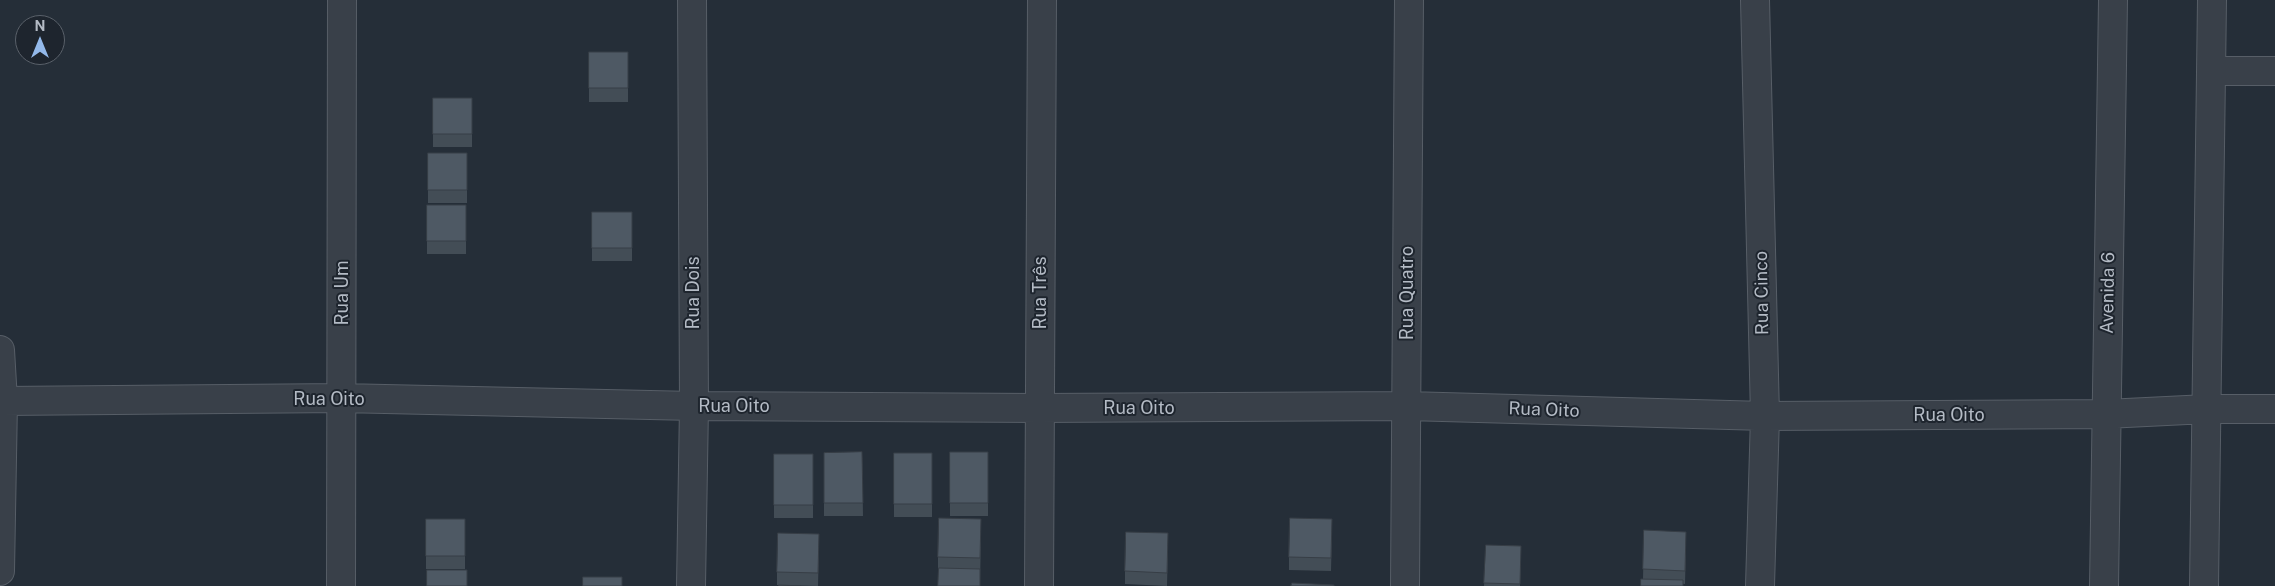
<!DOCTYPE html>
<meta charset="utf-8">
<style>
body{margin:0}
#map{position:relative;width:2275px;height:586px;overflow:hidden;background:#252e38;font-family:"Public Sans",sans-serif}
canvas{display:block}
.north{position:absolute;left:15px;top:15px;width:50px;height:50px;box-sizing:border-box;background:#1e252e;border:1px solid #5a616a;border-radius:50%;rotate:0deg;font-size:14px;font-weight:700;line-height:20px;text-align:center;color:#b4bbc5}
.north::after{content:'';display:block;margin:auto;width:18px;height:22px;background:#93b9ea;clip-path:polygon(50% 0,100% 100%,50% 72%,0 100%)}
</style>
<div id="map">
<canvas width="2275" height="586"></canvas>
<div class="north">N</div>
</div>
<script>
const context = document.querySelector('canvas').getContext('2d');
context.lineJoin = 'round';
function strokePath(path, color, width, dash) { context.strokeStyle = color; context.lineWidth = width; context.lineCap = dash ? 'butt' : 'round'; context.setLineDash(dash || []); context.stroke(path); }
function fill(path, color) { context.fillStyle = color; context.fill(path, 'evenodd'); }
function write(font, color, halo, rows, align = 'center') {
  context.font = font + ' "Public Sans",sans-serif'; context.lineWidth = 4; context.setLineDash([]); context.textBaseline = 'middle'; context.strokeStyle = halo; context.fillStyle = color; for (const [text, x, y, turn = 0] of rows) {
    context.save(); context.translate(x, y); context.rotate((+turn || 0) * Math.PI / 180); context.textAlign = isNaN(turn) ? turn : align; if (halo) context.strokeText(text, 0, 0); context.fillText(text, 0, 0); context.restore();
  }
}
const minor = new Path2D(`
 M1755,0L1765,416L1760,586
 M2211,71H2275
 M0,350L3,401L0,571
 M3,401L341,398L694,406L1039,408L1407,406L1765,416L2106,414L2207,409H2275
 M341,586L342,0
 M691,586L694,406L692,0
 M1039,586L1042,0
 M1405,586L1409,0
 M2104,586L2113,0
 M2204,586L2212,0`);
strokePath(minor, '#575e67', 30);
strokePath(minor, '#394049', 28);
fill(new Path2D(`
 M589,52H628V102H589Z
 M433,98H472V147H433Z
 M428,153H467V203H428Z
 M427,205H466V254H427Z
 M592,212H632V261H592Z
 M862,452L863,516H824V453Z
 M950,452H988V516H950Z
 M894,453H932V517H894Z
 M774,454H813V518H774Z
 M426,519H465V569H426Z
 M1644,530L1686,545L1685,584L1643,579Z
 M981,532L980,586H938V557Z
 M1332,532L1331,571L1289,570V557Z
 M1486,545L1521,546L1520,586H1484Z
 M1168,546L1167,586L1125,584V571Z
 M819,547L818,586L777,585V572Z`), '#434d56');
const building = new Path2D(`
 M589,52H628V88H589Z
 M433,98H472V134H433Z
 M428,153H467V190H428Z
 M427,205H466V241H427Z
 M592,212H632V248H592Z
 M862,452L863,503H824V453Z
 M950,452H988V503H950Z
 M894,453H932V504H894Z
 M774,454H813V505H774Z
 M939,518L981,519L980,558L938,557Z
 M1290,518L1332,519L1331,558L1289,557Z
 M426,519H465V556H426Z
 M1644,530L1686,532L1685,571L1643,569Z
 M1126,532L1168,533L1167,573L1125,571Z
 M778,533L819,534L818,573L777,572Z
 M1486,545L1521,546L1520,584L1484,583Z
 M939,568L980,569V586H938Z
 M427,570H467V586H427Z
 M583,577H622V586H583Z
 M1641,579L1683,580V586H1641Z
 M1292,583L1334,585V586H1291Z
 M779,585L801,586H779Z`);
fill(building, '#4e5964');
strokePath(building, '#373e46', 1);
write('18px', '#b4bbc5', '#1e252e', [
 ["Rua Um",342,293,-90],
 ["Rua Dois",693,293,-90],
 ["Rua Três",1040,293,-90],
 ["Rua Quatro",1407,293,-90],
 ["Rua Cinco",1762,293,-91],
 ["Avenida 6",2108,293,-89],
 ["Rua Oito",329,399],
 ["Rua Oito",734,406],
 ["Rua Oito",1139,408],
 ["Rua Oito",1544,410,2],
 ["Rua Oito",1949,415]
]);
</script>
